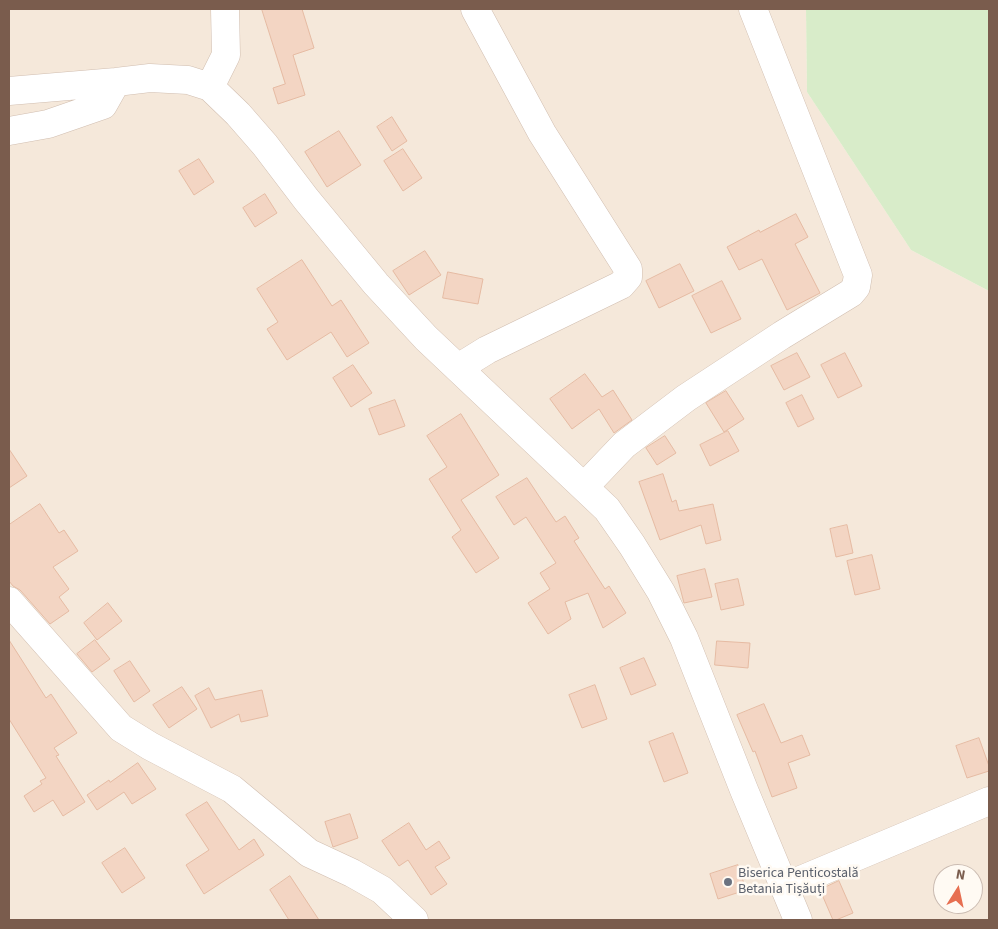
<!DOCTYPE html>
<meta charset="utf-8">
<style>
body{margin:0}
#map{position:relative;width:998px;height:929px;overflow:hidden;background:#fdf6ec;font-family:"Source Sans 3",sans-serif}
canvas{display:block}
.frame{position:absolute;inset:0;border:10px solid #7a5c4d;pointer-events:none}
.north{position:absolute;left:933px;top:864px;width:50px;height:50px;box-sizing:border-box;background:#fffaf3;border:1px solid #cabbb1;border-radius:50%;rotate:10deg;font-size:14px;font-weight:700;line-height:20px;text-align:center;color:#7a5c4d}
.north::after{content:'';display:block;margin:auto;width:18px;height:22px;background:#e76f51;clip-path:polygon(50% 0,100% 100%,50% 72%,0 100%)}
</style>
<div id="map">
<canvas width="998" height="929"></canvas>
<div class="frame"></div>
<div class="north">N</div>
</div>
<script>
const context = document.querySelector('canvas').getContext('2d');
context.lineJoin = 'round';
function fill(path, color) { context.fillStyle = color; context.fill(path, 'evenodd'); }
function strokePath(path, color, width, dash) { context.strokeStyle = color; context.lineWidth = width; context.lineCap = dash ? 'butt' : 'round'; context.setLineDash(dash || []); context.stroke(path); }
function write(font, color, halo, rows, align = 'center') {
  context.font = font + ' "Source Sans 3",sans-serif'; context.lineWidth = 5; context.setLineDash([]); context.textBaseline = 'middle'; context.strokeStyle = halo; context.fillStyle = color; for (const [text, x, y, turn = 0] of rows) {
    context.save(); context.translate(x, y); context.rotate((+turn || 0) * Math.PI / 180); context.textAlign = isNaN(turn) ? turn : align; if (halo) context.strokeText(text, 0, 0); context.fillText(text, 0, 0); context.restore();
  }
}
fill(new Path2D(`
 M9,9H806L807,92L911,250L989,291V920H9ZM943,874H973V904H943Z`), '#f5e8da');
fill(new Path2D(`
 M806,9H989V291L911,250L807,92Z`), '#d8ecc9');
const building = new Path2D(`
 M262,9H302L314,48L293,55L305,95L278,104L273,88L285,84Z
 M392,117L407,141L392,151L377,127Z
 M339,131L361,165L327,187L305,152Z
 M403,149L422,178L403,191L384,161Z
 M199,159L214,182L194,195L179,171Z
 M265,194L277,213L255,227L243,208Z
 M796,214L808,237L795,244L820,293L787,310L762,259L739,270L727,247L759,230L760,232Z
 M425,251L441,275L409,295L393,271Z
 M302,260L332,306L341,300L369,343L347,357L331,332L287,360L267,329L278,322L257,289Z
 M680,264L694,291L659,308L646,281Z
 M448,272L483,279L478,304L443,298Z
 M722,281L741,319L711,333L692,296Z
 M797,353L810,377L784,390L771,366Z
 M845,353L862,386L838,398L821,365Z
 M353,365L372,393L351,407L333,378Z
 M585,374L602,397L613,390L632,420L614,433L599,409L572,429L550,399Z
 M726,391L744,419L724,432L706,403Z
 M802,395L814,419L798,427L786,403Z
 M395,400L405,426L379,435L369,409Z
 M461,414L499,475L461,500L499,558L476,573L452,537L461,530L429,479L447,467L427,436Z
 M728,431L739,451L710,466L700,445Z
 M665,436L676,453L657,465L646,448Z
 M9,449L27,476L9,488Z
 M663,474L672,502L676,500L679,511L713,504L721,540L706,544L701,525L660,540L639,482Z
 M527,478L556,522L565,516L579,538L574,541L605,589L609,586L626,613L603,628L588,593L565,602L571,619L548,634L528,603L550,589L540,573L556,563L526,517L514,525L496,497Z
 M40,504L59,533L64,530L78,551L53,567L69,589L59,597L69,611L50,624L20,590L13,586L9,581V525Z
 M847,525L853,553L836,557L830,529Z
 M872,555L880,589L855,595L847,561Z
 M705,569L712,597L684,603L677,576Z
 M738,579L744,605L721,610L715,584Z
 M108,603L122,621L97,640L84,623Z
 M9,640L46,698L51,694L77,733L54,748L59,755L56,756L85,802L63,816L53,800L34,812L24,796L42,784L40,781L46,778L9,719Z
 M95,640L110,659L92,672L77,654Z
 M717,641L750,643L748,668L715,665Z
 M644,658L656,685L631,695L620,668Z
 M130,661L150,691L134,702L114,671Z
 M595,685L607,719L582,728L569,695Z
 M182,687L197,709L169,728L153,705Z
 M209,688L215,700L262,690L268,716L241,722L239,714L211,728L195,696Z
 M764,704L781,743L802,735L810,755L788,763L797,788L772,797L755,751L753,752L737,715Z
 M673,733L688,773L664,782L649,742Z
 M979,738L989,766V771L967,778L956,746Z
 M138,763L156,789L132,804L124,792L97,810L87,795L109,780L110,782Z
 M207,802L239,850L254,839L264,855L204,894L186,865L209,850L186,815Z
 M350,814L358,838L333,847L325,822Z
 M409,823L426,850L439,841L450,858L435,867L447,884L431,895L408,860L399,866L382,841Z
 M125,848L145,878L122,893L102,863Z
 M738,865L746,890L718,899L710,874Z
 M290,876L319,920H289L270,890Z
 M839,881L853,913L836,920H833L820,890Z`);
fill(building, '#f3d5c3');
strokePath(building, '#e6bba3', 1);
const minor = new Path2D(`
 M210,87L226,55L225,9
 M9,91L116,82L150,78L188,80L210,87L238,114L265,145L306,199L376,284L426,338L607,509L632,545L661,592L684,638L744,790L798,920
 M9,131L48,124L103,105L116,82
 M458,368L487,350L621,285L628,277V269L542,133L475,9
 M584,487L624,445L686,398L782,335L851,293L856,287L858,275L753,9
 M9,601L121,728L150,746L232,789L309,853L352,873L382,890L414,920
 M784,887L989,801`);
strokePath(minor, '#d1beb0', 29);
strokePath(minor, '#fff', 28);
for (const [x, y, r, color] of [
 [728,882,5,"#6b7280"]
]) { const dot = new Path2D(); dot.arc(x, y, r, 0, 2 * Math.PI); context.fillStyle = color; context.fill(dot); strokePath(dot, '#fffaf3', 2); }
write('14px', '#5b616d', '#fffaf3', [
 ["Biserica Penticostală",738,874],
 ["Betania Tișăuți",738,890]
], 'left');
</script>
